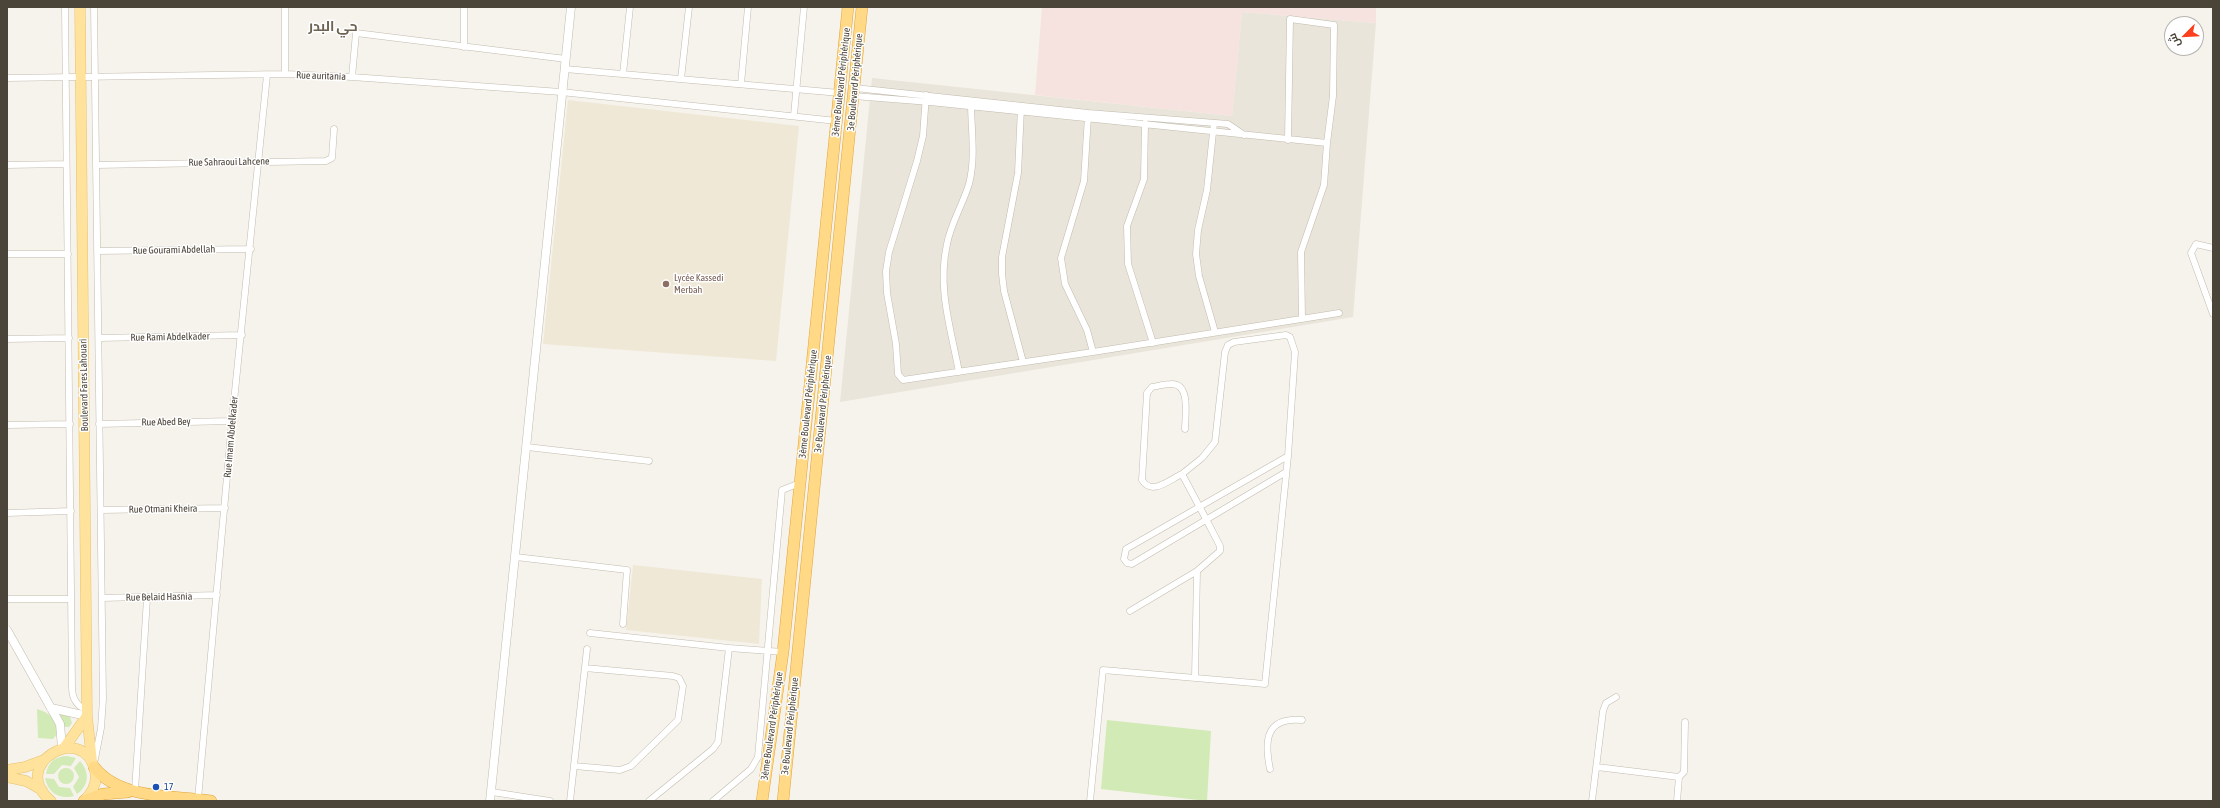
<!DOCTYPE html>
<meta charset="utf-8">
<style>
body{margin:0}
#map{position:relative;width:2220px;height:808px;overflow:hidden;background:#f6f3ec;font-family:"Asap Condensed",Cairo,sans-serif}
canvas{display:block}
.frame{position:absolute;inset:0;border:8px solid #4b4439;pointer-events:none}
.north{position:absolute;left:2164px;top:16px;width:40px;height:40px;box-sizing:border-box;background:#fff;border:1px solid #b7b4b0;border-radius:50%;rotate:246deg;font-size:11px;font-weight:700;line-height:16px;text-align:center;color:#4b4439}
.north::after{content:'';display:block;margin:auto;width:14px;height:18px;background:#fc3f1d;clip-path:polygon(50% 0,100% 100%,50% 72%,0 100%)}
</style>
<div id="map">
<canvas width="2220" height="808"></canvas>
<div class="frame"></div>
<div class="north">ش</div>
</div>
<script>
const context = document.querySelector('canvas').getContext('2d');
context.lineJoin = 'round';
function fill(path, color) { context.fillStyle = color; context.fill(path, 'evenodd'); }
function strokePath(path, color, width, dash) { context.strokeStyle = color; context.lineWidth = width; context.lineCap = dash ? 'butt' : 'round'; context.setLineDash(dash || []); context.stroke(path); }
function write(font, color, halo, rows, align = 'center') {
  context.font = font + ' "Asap Condensed",Cairo,sans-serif'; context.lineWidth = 3; context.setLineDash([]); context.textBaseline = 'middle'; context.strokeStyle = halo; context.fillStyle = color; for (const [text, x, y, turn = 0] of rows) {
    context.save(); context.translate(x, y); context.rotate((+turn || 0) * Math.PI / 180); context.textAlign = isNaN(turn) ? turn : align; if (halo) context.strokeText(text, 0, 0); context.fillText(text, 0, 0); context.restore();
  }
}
fill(new Path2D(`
 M1242,12L1376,23L1353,317L840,402L872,78L1232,116Z`), '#eae5da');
fill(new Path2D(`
 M568,100L799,126L776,361L543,344Z
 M633,565L762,579L759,644L626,630Z`), '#efe8d6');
fill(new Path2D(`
 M1042,7H1376V23L1242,12L1232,116L1035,95Z`), '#f6e3e0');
fill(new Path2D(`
 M37,709C52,714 54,718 58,733L53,739L38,738Z
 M63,714L70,717L72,723L69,727H65L60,715Z
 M1107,720L1211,731L1207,801L1101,789Z
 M67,756L76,758L71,766L62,765L54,774H46C48,762 56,756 67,756Z
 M80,761C90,772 89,786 77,794L73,787L79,777L74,768Z
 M58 776a8 8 0 1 1 16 0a8 8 0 1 1-16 0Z
 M45,778L54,779L59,787L70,788L74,796C60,800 48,793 45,778Z`), '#d2eab5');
const minor = new Path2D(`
 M65,7L72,687C72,698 76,706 87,710
 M94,7L103,699L101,728L95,759
 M464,47V7
 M565,69L840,93
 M285,74V7
 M623,74L630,7
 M352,77L356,33L566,59
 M7,78L285,74L352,77L561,92L837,121
 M681,79L689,7
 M741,84L748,7
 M855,88L1088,113L1228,124L1244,135
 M926,95L923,136L917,161L889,252L886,271L887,293L896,344L898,374L903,380L1093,352L1339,313
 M854,96L930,102L1327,143
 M1021,108L1018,173L1002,257V274L1004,291L1023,362
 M794,115L804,7
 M1088,116L1084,181L1061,258L1065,284L1087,330L1093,352
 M1145,123L1144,179L1127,226L1128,264L1153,343
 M1214,123L1207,190L1198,230L1196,254L1199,276L1215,332
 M1288,140L1290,19L1334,25L1333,96L1327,143L1324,185L1301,252L1302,319
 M7,165L66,164
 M96,165L326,161L332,158L334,129
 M2213,248L2196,244L2191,253L2213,314
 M97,251L251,249
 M7,254H68
 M99,338L242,335
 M7,339L69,338
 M959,372C951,329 937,288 947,244C951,223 963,204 969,184C976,157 971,130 971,102
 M99,424L232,421
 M7,425L70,424
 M527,447L649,461
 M1286,472L1132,564L1127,563L1124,559L1126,549L1288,456
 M1182,474C1169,480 1152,496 1142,480L1147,393L1152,387C1158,386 1165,384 1171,384C1191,383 1185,416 1185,429
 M101,510L225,508
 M7,513L71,511
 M516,557L627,570L623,624
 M102,598L217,595
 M7,599H71
 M590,633L729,648L783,652
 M1195,678L1197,571
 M574,766L620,770L631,766L678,720L683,686L679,678L673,676L585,668
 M1597,767L1679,777
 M1270,769C1264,740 1266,717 1302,720
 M135,791L147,598
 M492,792L550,801
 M198,799L232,421L267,75
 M570,801L587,649
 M649,801L713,749L718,742L729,648
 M713,801L751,769L758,757L782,490L800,483
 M1090,801L1103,670L1265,684L1288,456L1295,352L1290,337L1286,335L1234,342L1228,345L1225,352L1215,442L1202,458L1182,474L1206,519L1220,546V551L1197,571L1130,611
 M1592,801L1603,711L1606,703L1616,697
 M1677,801L1679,777L1684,772L1685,722`);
const tertiary = new Path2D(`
 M7,630L60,724L62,748
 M51,708L87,716
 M490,801L571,7`);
const primary = new Path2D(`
 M80,7L87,716L92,762
 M64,748L87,716
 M7,770L25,767L44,760
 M7,777L26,781L42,790
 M51,801C7,765 84,720 95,771C98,783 92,793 84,801`);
const trunk = new Path2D(`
 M94,767C120,800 172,795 211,801
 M84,801L103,794L128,792
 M762,801L783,652L848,7
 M783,801L862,7`);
strokePath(minor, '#c2bbae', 7);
strokePath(tertiary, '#c2bbae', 9);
strokePath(primary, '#e6c16a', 11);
strokePath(trunk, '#e0a43c', 12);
strokePath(minor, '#fff', 6);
strokePath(tertiary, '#fff', 8);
strokePath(primary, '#ffe39c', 10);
strokePath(trunk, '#ffd985', 11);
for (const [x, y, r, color] of [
 [666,284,4,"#8d6e63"],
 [156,787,4,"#1a4fb4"]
]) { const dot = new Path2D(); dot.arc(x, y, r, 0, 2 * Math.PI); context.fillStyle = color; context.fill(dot); strokePath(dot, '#fff', 1.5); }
write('10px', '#4b4439', '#fff', [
 ["Rue auritania",321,76,2],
 ["3ème Boulevard Périphérique",841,82,-84],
 ["3e Boulevard Périphérique",855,82,-85],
 ["Rue Sahraoui Lahcene",229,162,-1],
 ["Rue Gourami Abdellah",174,250,-1],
 ["Rue Rami Abdelkader",170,337,-1],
 ["Boulevard Fares Lahouari",84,385,-91],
 ["3ème Boulevard Périphérique",808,404,-84],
 ["3e Boulevard Périphérique",823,404,-84],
 ["Rue Abed Bey",166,422,-1],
 ["Rue Imam Abdelkader",231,437,-85],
 ["Rue Otmani Kheira",163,509,-1],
 ["Rue Belaid Hasnia",159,597,-1],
 ["3ème Boulevard Périphérique",772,726,-82],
 ["3e Boulevard Périphérique",790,726,-84]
]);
write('10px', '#785e54', '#fff', [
 ["Lycée Kassedi",674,278],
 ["Merbah",674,290]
], 'left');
write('10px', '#164399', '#fff', [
 ["17",164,787]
], 'left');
write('bold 14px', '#6e6250', '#fff', [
 ["حي البدر",333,27]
]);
</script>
